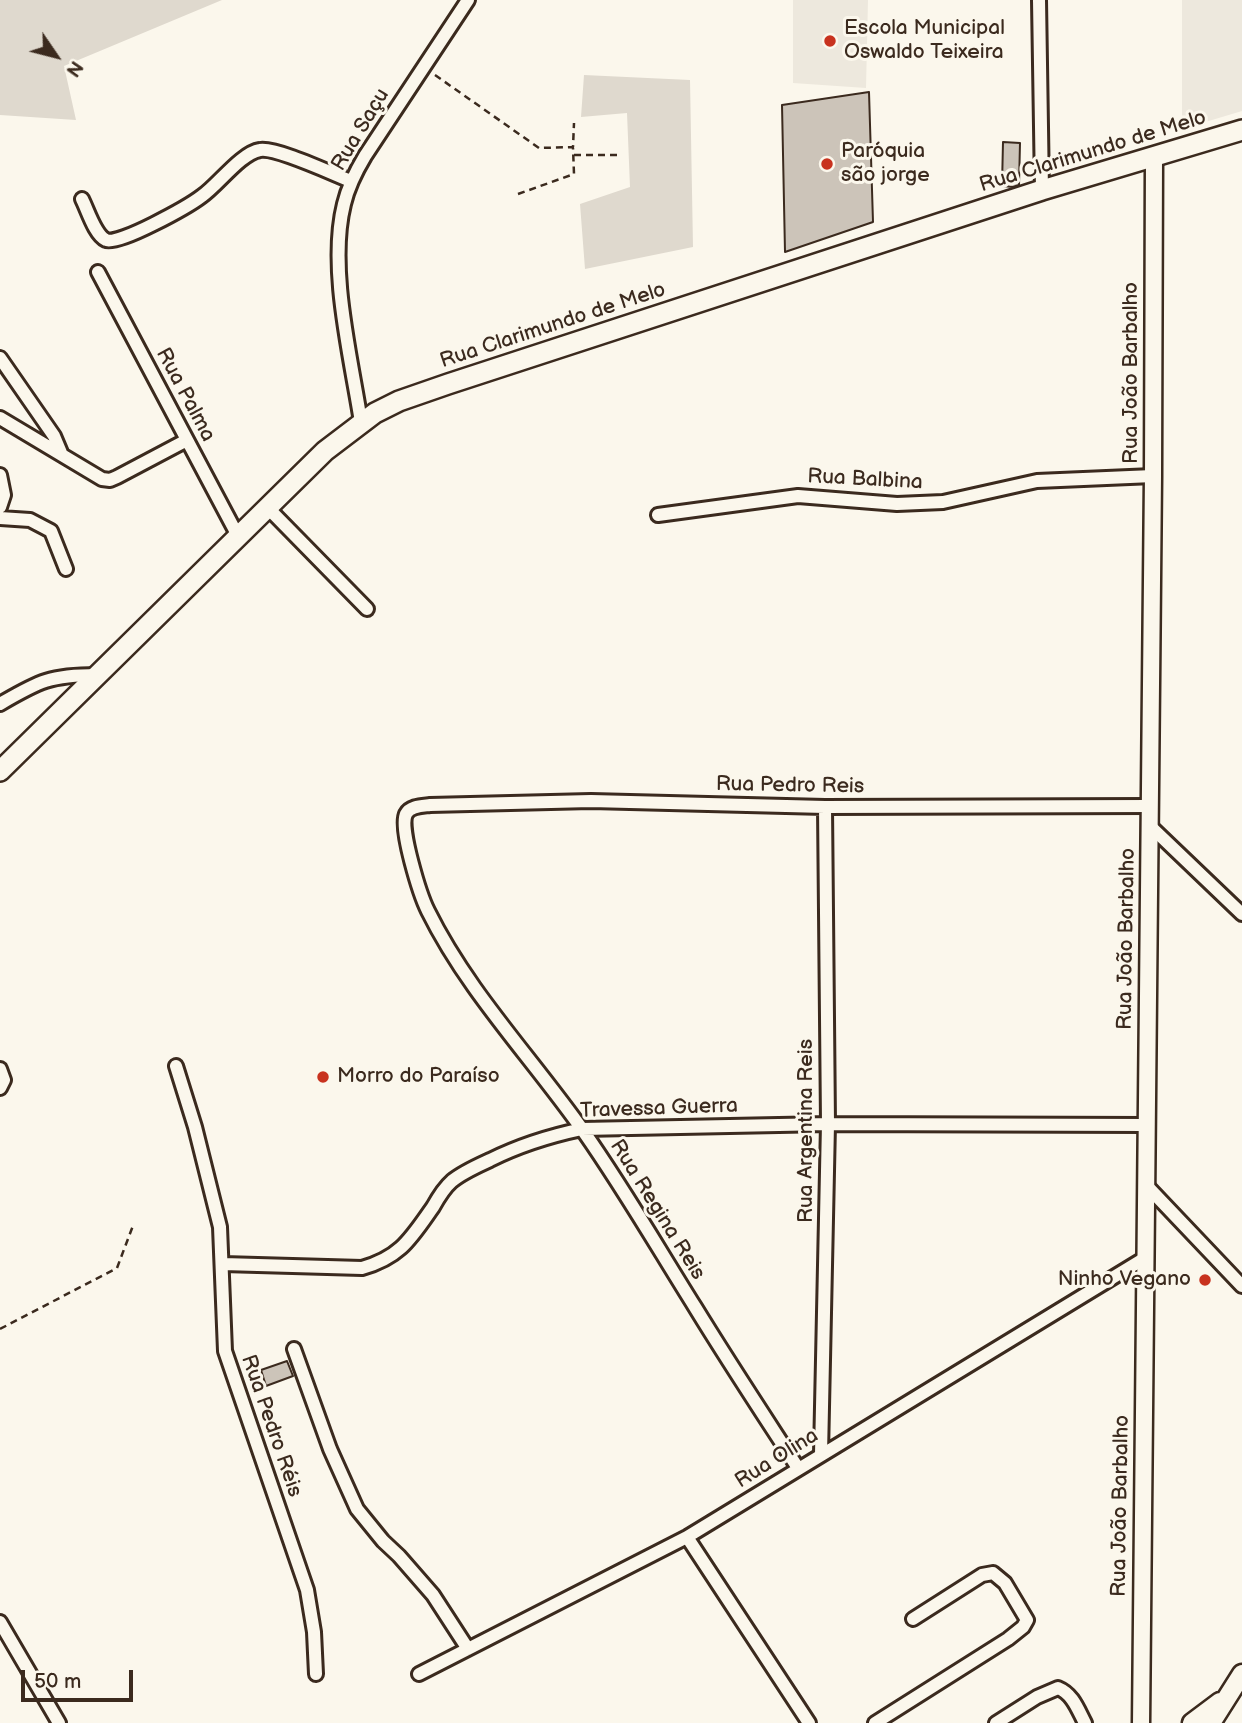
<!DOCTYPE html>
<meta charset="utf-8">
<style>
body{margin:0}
#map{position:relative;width:1242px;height:1723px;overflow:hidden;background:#fbf7ec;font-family:"Balsamiq Sans",sans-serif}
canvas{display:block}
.north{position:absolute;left:21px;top:21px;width:70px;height:70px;-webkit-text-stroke:5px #fbf7ec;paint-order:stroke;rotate:125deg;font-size:19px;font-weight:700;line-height:28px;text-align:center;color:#3b2a1e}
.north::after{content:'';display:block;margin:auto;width:24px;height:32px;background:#3b2a1e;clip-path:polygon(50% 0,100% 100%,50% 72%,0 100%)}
.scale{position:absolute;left:21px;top:1670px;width:112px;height:32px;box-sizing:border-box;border:4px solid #3b2a1e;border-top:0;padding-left:9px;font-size:21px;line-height:24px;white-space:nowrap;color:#3b2a1e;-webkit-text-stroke:5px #fbf7ec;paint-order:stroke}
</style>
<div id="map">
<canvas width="1242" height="1723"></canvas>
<div class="north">N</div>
<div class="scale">50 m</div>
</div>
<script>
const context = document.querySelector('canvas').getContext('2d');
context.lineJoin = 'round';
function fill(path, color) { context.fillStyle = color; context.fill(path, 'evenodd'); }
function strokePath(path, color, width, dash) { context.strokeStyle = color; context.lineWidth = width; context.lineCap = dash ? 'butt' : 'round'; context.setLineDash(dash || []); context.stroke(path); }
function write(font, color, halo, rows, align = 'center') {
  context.font = font + ' "Balsamiq Sans",sans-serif'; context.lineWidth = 6; context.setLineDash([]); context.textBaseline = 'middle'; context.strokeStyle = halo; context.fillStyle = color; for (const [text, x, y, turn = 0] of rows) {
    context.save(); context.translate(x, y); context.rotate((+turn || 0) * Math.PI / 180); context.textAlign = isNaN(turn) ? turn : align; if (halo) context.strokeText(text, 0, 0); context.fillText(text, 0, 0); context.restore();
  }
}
fill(new Path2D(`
 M793,0H868L866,88L793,83Z
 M1182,0H1242V111L1182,129Z`), '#ede8dd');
fill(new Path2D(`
 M0,0H222L64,66L76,120L0,115Z
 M584,75L690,80L693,247L585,269L580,204L630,187L627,113L581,117Z`), '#dfd9ce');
const building = new Path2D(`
 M869,92L873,222L785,252L782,105Z
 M1003,142L1020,143L1019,185L1013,187L1002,186Z
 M287,1361L293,1376L266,1386L261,1370Z`);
fill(building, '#ccc4b9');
strokePath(building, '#3b2a1e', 2);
const minor = new Path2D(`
 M1039,0L1042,190
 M82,199C88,211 95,235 106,240C118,246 189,206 202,196C218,185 241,153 260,150C276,147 333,174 351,181
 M98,272L238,536
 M0,358L54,436L62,455
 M0,418L102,479L110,480L117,477L187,440
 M361,422C351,357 328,268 344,204C348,187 356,171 365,156L468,0
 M0,475L4,495L0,507
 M267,507L367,609
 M658,515L798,496L897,504L943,502L1037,481L1153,476
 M0,518L30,520L51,531L66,569
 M0,704C39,681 51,675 97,675
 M1149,825L1242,914
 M176,1066L195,1127L220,1227L225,1351L307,1590L314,1632L316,1674
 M0,1069L4,1080L0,1088
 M1146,1185L1242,1286
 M223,1264L362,1268C401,1257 411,1238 433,1207C438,1198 444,1188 452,1181C463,1172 477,1166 490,1160C520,1145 549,1136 582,1129L828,1124L1146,1125
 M294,1349L330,1449L357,1509L383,1541L399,1556L433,1595L468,1649
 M821,1454L828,1124L825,807
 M798,1468C763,1414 728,1361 695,1307C658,1248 624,1189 584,1132C532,1058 468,992 428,911C420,895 399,828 406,814C410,806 422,806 430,805L591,801L825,807L1150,806
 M687,1537L809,1723
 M0,1622L59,1723
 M419,1674L687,1537L1145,1258
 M875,1723L1008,1639L1023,1627L1027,1620L1005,1583L993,1573L982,1575L913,1619
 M996,1723L1037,1697L1058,1688C1073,1694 1078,1710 1085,1723`);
const tertiary = new Path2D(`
 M1141,1723L1153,476L1154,156`);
const secondary = new Path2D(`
 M1192,1723L1220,1702
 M1211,1723L1242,1674`);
const primary = new Path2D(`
 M0,771L325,451L375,413L399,401L448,384L1042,190L1242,130`);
strokePath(minor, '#3b2a1e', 18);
strokePath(tertiary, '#3b2a1e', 21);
strokePath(secondary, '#3b2a1e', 23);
strokePath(primary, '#3b2a1e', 24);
strokePath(new Path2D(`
 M435,75L539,148L573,147L574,123
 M574,155H620
 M518,194L574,174L573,148
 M0,1329L117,1268L134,1223`), '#3b2a1e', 2.5, [7, 5]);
strokePath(minor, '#fbf7ec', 12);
strokePath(tertiary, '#fbf7ec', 16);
strokePath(secondary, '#fbf7ec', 18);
strokePath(primary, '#fbf7ec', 19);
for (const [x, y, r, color] of [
 [830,41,7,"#c8321e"],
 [827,164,7,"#c8321e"],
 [323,1077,7,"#c8321e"],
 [1205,1280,7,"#c8321e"]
]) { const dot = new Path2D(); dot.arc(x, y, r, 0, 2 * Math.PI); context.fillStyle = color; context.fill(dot); strokePath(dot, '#fbf7ec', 2.5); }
write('21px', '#3b2a1e', '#fbf7ec', [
 ["Escola Municipal",844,29],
 ["Oswaldo Teixeira",844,53],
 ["Paróquia",841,152],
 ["são jorge",841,176],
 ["Morro do Paraíso",337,1077],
 ["Ninho Vegano",1191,1280,"right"]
], 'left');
write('21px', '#3b2a1e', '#fbf7ec', [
 ["Rua Saçu",361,130,-59],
 ["Rua Clarimundo de Melo",1093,152,-17],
 ["Rua Clarimundo de Melo",553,326,-18],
 ["Rua João Barbalho",1132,373,-90],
 ["Rua Palma",185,395,62],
 ["Rua Balbina",865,480,3],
 ["Rua Pedro Reis",790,786,1],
 ["Rua João Barbalho",1127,939,-89],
 ["Travessa Guerra",659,1109,-2],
 ["Rua Argentina Reis",807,1131,-90],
 ["Rua Regina Reis",657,1210,58],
 ["Rua Pedro Réis",271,1426,71],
 ["Rua Olina",777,1459,-32],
 ["Rua João Barbalho",1121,1506,-89]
]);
</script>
